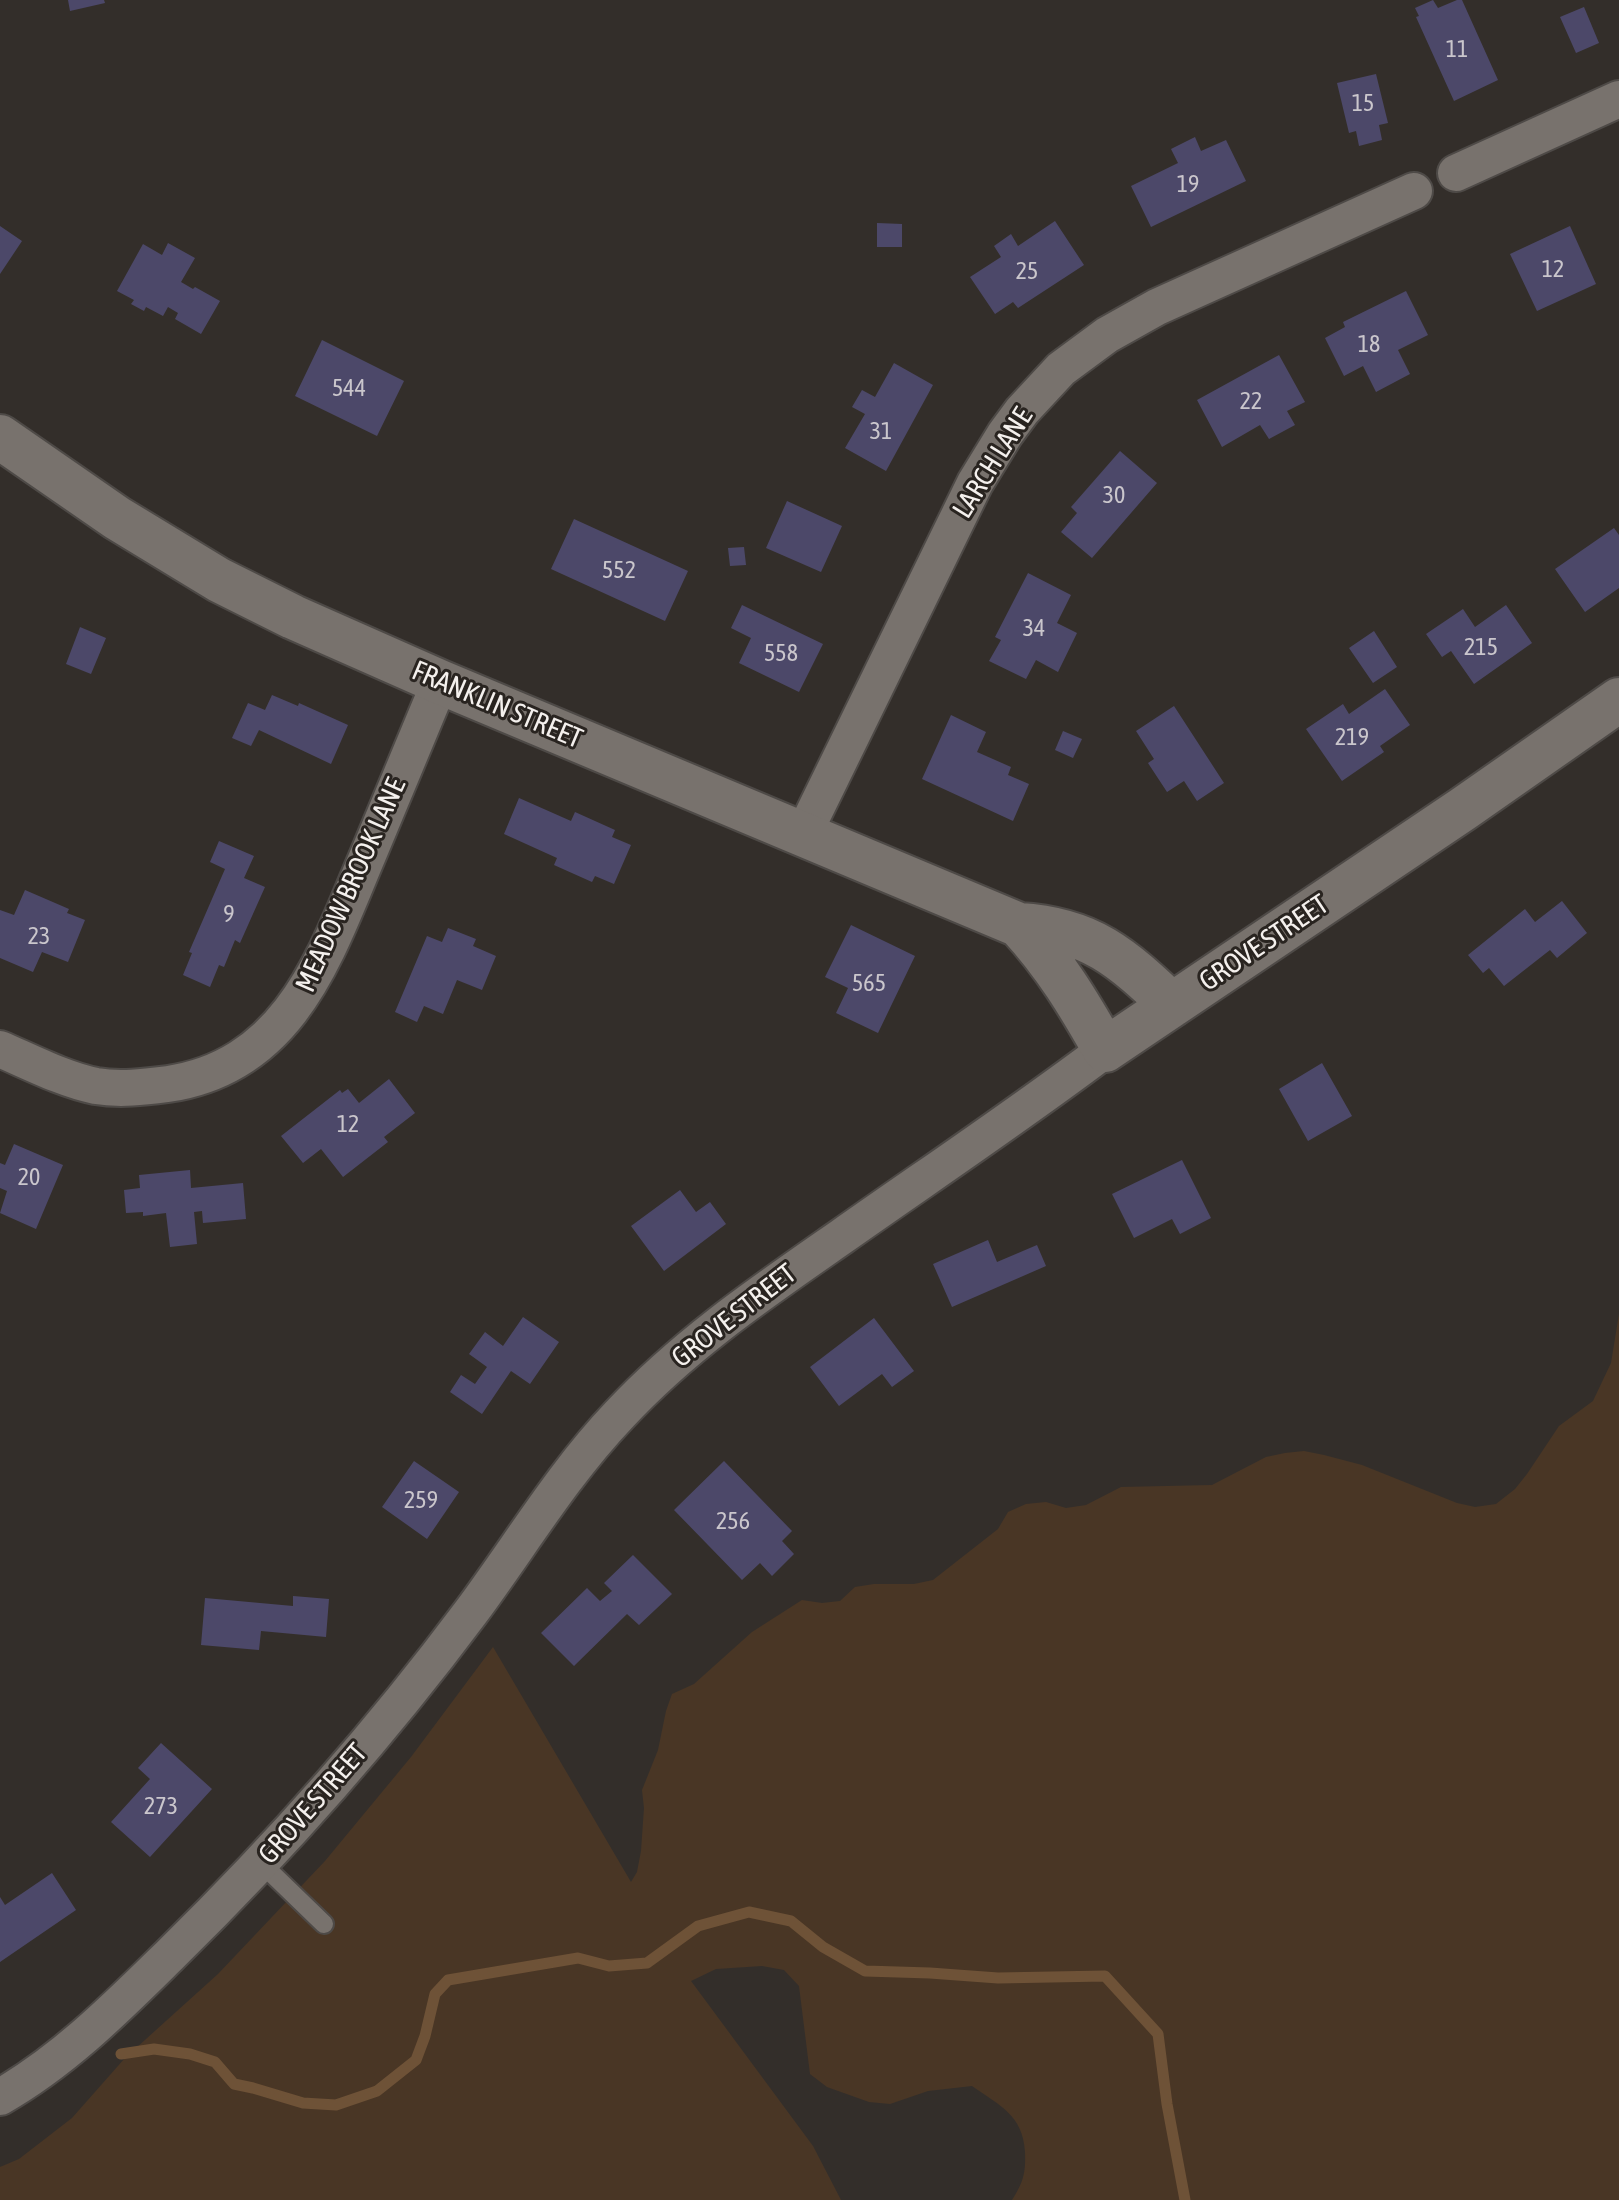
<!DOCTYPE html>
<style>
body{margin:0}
canvas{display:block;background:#332e2a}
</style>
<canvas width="1619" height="2200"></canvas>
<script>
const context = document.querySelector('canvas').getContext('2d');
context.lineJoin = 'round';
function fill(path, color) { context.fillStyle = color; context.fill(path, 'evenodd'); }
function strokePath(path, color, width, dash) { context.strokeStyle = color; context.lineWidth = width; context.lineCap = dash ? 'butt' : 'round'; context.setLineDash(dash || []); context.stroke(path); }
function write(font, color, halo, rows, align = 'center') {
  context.font = font + ' "Asap Condensed",sans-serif'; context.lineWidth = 6; context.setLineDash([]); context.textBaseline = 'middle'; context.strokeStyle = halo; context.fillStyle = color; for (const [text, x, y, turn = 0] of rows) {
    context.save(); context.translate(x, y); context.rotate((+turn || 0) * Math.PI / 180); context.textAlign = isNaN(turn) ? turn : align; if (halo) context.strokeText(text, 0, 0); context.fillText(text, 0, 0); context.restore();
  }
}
fill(new Path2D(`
 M1619,1314V2200H1012C1023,2183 1026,2173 1025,2152C1023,2115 999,2105 972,2086L928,2091L890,2104L869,2102L827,2087L810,2074L799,1986L784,1970L762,1966L716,1969L691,1981L813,2146L841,2200H0V2167L19,2159L72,2118L125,2058L218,1974L325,1861L411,1757L493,1647L631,1882L637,1872L641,1851L644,1808L642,1790L658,1750L666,1711L672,1694L694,1684L752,1632L802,1600L822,1603L840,1601L855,1587L874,1584H914L933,1580L998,1529L1008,1512L1026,1504L1046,1502L1066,1508L1086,1505L1121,1487L1212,1485L1266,1457L1285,1453L1304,1451L1324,1455L1362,1465L1457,1503L1475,1507L1496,1504L1515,1489L1527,1474L1559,1426L1593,1401L1611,1363Z`), '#493625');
strokePath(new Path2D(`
 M121,2054L154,2049L190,2054L215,2062L234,2084L253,2088L303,2103L336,2105L377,2091L416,2060L425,2036L435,1994L448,1980L578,1958L609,1966L647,1963L698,1926L749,1912L791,1921L823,1947L865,1971L930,1973L998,1978L1105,1976L1158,2034L1167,2104L1185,2200`), '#6e5237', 11);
fill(new Path2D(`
 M68,0H104L105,3L70,11Z
 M1433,0L1438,8L1457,0H1462L1498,80L1454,101L1416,17L1419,16L1415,8Z
 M1584,7L1599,43L1576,53L1560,17Z
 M1376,74L1388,123L1379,125L1382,140L1359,146L1356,131L1349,133L1337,83Z
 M1195,137L1201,151L1226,140L1246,181L1151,227L1131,186L1178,163L1171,149Z
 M1055,221L1084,265L1018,308L1013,302L995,314L970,277L1001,257L994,246L1011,234L1018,246Z
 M877,223L902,224V247H877Z
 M0,226L22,241L0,274Z
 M1570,226L1596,284L1537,311L1510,254Z
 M168,243L195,258L181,282L193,289L195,287L220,301L201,334L175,319L178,313L168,307L163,316L146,307L144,311L131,304L134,300L117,291L143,244L162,255Z
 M1406,291L1428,335L1398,350L1410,374L1376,392L1363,366L1344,376L1325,338L1345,327L1343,322Z
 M322,340L404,381L377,436L295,396Z
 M1279,355L1305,402L1287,411L1295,425L1269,439L1260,425L1222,447L1197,400Z
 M894,363L933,385L886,471L845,448L865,414L852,407L862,390L875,397Z
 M1120,451L1157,483L1092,558L1061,532L1077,513L1071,507Z
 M787,501L842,526L821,572L766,548Z
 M574,519L688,571L665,621L551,569Z
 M1614,528L1619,535V588L1585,612L1555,569Z
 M744,547L746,565L730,566L728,548Z
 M1028,573L1071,595L1057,623L1077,633L1058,672L1036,660L1026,679L989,661L1001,640L995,637Z
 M742,605L823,644L799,692L739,663L751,638L731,628Z
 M1506,605L1532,643L1474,684L1451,651L1442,657L1426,634L1463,609L1475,627Z
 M80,627L106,638L91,674L66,664Z
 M1374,631L1397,667L1373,683L1349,648Z
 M1385,689L1410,725L1380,746L1384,752L1342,781L1306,729L1343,704L1349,714Z
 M272,695L298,706L299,703L348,725L331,764L259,730L251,746L232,738L248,703L265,710Z
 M1174,706L1224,783L1197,801L1184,781L1167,792L1148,763L1154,759L1136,731Z
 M951,715L986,732L977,752L1011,767L1008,775L1029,784L1013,821L922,779Z
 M1063,731L1082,739L1073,758L1055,750Z
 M519,798L571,821L575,812L615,830L612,837L631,845L614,884L595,876L592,882L554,865L557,858L504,834Z
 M219,841L254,856L244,878L265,887L240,943L235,940L224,967L219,965L210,987L183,975L192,953L189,952L225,869L210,862Z
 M25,890L69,909L67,913L85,920L68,962L42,952L33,972L0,958V910L14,915Z
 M1562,901L1587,933L1557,958L1550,950L1504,986L1489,968L1483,973L1468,955L1525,909L1535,922Z
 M851,925L915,956L878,1033L836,1013L848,988L825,977Z
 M448,928L476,939L473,946L496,956L482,990L457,980L443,1014L424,1006L417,1022L395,1012L427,936L442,942Z
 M1322,1063L1352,1116L1308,1141L1279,1089Z
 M389,1079L415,1113L384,1137L388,1142L343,1177L321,1149L303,1163L281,1136L340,1090L342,1093L348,1089L359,1103Z
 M14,1144L63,1165L36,1229L0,1213L7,1191L0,1188V1163L5,1165Z
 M1182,1160L1211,1218L1180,1234L1172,1219L1134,1238L1112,1194Z
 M190,1170L191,1188L243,1183L246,1219L203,1223L202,1211L194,1212L197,1244L170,1247L166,1213L143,1216V1212L126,1213L124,1190L140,1188L139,1175Z
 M680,1190L696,1212L710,1202L726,1224L664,1271L631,1226Z
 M988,1240L997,1262L1037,1245L1046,1266L952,1307L933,1264Z
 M523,1317L559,1342L530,1384L511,1371L482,1414L450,1392L461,1375L475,1384L487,1367L469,1354L485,1332L503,1346Z
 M874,1318L914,1371L892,1387L882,1374L839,1406L810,1367Z
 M414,1461L459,1492L427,1539L382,1507Z
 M724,1461L792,1531L782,1541L794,1554L772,1576L760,1563L742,1580L674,1510Z
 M633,1555L672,1594L639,1625L627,1614L574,1666L541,1633L587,1588L600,1601L612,1591L604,1583Z
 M293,1596L329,1599L326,1637L261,1631L259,1650L201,1645L205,1598L293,1606Z
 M161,1743L212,1789L150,1857L111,1822L150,1779L138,1768Z
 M52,1873L76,1910L0,1962V1897L5,1905Z`), '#4c4869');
const lane = new Path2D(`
 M261,1863L324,1924`);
const street = new Path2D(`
 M1456,173L1619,99
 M803,835L975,483L1005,434L1022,411L1061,369L1107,335L1157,307L1414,191
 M0,1049C30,1062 65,1080 96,1086C120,1090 144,1087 168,1084C291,1066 326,954 368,855C392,797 416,740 440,682
 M0,2097C65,2060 118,2006 171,1954C279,1848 380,1734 471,1612C520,1546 562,1475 619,1415C685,1344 762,1292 841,1237C929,1175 1019,1115 1105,1050`);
const secondary = new Path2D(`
 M0,437L117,518L219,580L293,617L440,682L1019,925C1091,929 1122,958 1172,1005
 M1019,925C1055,964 1079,1004 1105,1050L1463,809L1619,700`);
strokePath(lane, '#4e4a47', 22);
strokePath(street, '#4e4a47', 40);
strokePath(secondary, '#4e4a47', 48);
strokePath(lane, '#78726d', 18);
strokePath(street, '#78726d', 36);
strokePath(secondary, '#78726d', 44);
write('24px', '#cac6cc', null, [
 ["11",1457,49],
 ["15",1363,103],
 ["19",1188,184],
 ["12",1553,269],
 ["25",1027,271],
 ["18",1369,344],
 ["544",349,388],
 ["22",1251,401],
 ["31",881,431],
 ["30",1114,495],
 ["552",619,570],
 ["34",1034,628],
 ["215",1481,647],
 ["558",781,653],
 ["219",1352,737],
 ["9",229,914],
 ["23",39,936],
 ["565",869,983],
 ["12",348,1124],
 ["20",29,1177],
 ["259",421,1500],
 ["256",733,1521],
 ["273",161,1806]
]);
write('28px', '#f4f0ed', '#292420', [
 ["LARCH LANE",993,463,-58],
 ["FRANKLIN STREET",497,705,23],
 ["MEADOW BROOK LANE",351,885,-66],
 ["GROVE STREET",1264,943,-34],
 ["GROVE STREET",734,1316,-38],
 ["GROVE STREET",313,1804,-49]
]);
</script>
